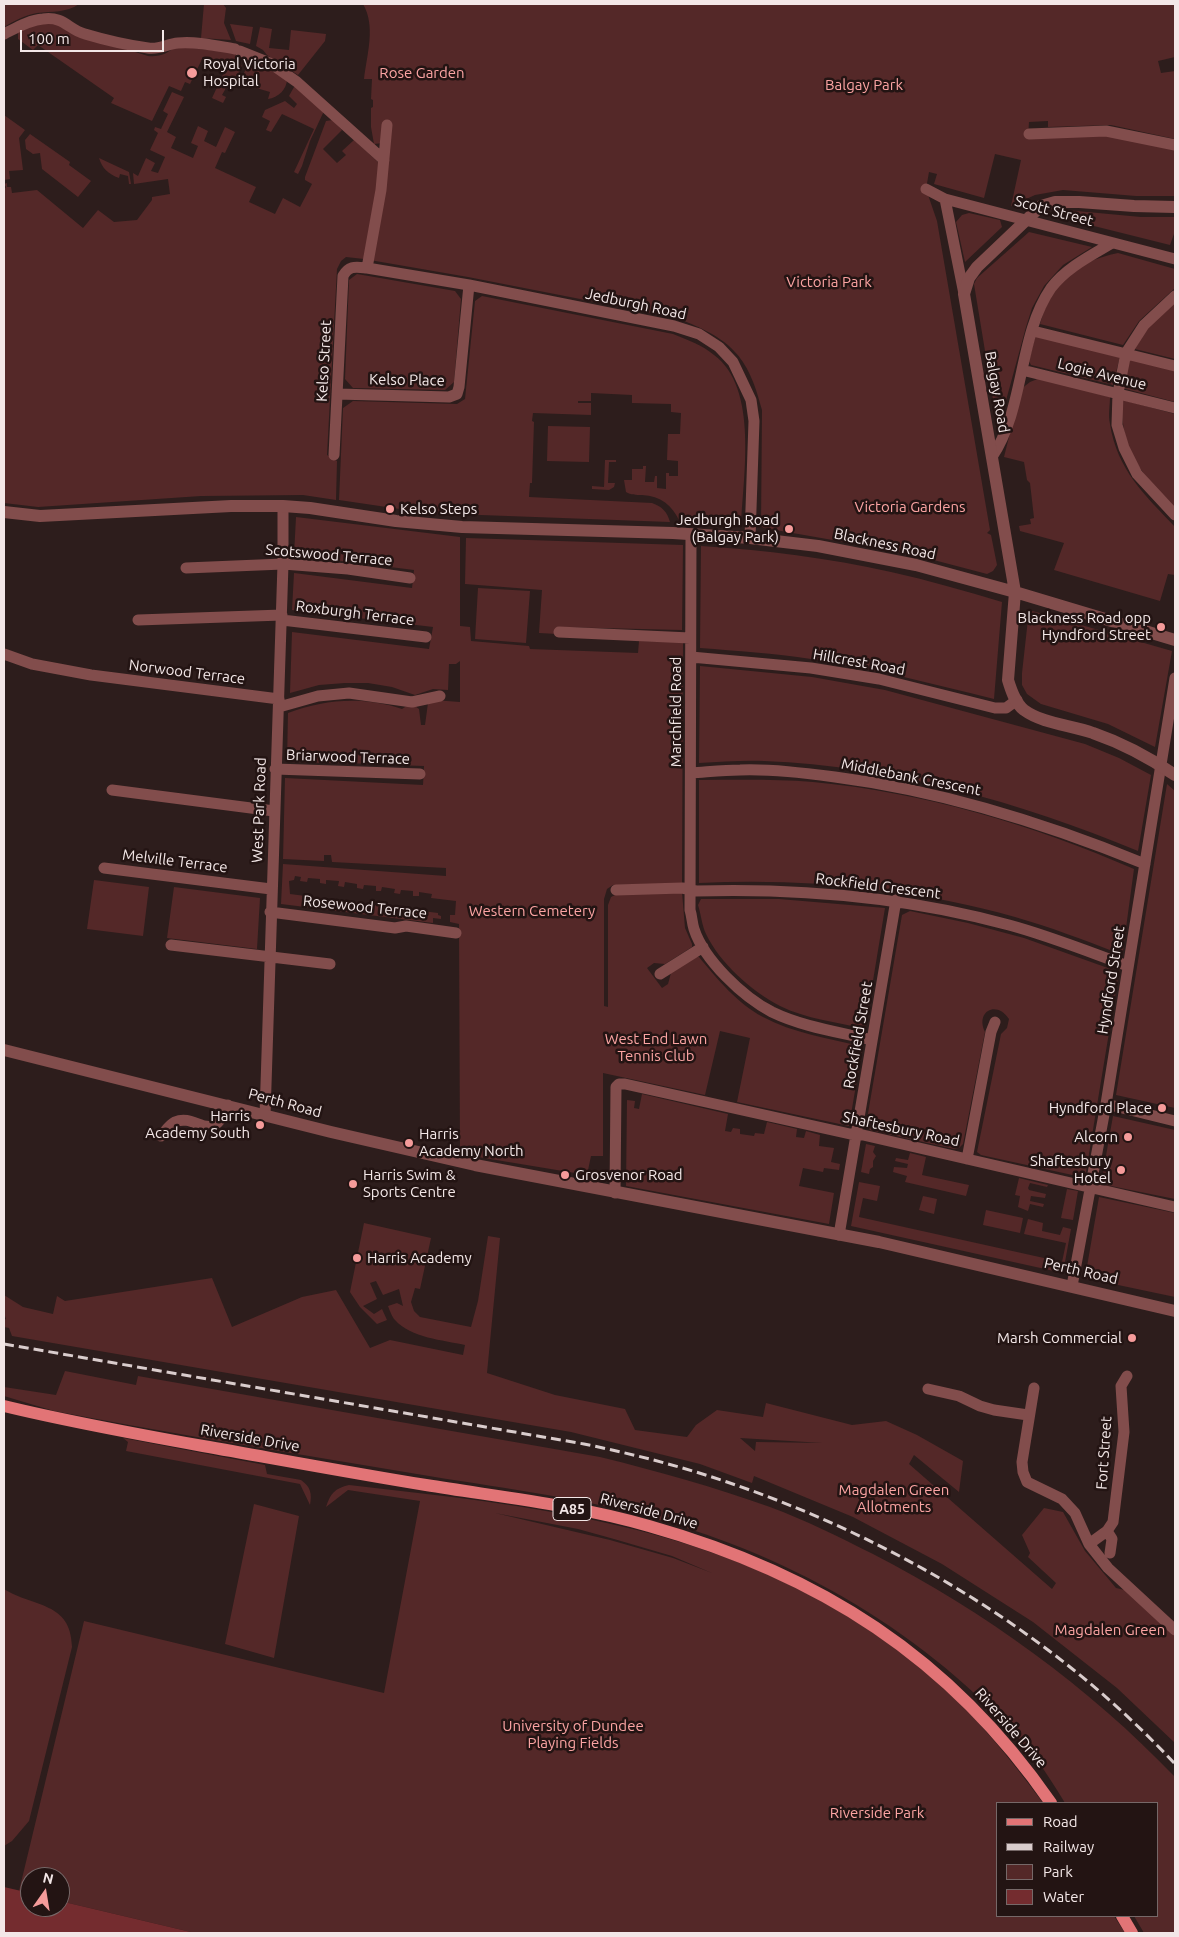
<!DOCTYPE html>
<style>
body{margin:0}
#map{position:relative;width:1179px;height:1937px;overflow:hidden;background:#2d1d1c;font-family:Ubuntu,sans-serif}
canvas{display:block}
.frame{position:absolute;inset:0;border:5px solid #f3e7e7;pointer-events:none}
.legend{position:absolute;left:996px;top:1802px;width:162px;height:115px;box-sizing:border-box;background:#231413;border:1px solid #766868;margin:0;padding:6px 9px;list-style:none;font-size:15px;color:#f3e7e7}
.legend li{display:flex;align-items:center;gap:10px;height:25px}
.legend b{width:25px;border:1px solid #766868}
.north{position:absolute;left:20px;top:1867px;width:50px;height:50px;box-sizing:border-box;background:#231413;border:1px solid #766868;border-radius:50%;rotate:13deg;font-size:14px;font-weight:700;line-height:20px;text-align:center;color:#f3e7e7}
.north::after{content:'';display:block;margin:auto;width:18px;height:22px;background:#f59b9a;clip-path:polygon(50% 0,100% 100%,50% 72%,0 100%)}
.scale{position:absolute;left:20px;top:30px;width:144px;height:22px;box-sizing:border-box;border:2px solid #f3e7e7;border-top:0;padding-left:6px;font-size:15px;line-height:18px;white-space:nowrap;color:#f3e7e7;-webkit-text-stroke:4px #231413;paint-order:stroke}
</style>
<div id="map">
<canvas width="1179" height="1937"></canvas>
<div class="frame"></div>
<ul class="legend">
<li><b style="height:6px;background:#e27476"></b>Road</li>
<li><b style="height:6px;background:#d9cccc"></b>Railway</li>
<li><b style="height:14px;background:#542828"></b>Park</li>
<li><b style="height:14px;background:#742c2f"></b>Water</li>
</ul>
<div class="north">N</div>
<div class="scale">100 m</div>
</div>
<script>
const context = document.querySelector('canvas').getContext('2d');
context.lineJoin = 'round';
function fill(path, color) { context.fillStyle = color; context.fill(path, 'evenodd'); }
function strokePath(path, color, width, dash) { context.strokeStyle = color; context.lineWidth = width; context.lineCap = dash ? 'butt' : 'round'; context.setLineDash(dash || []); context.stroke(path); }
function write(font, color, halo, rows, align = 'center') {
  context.font = font + ' Ubuntu,sans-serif'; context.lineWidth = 5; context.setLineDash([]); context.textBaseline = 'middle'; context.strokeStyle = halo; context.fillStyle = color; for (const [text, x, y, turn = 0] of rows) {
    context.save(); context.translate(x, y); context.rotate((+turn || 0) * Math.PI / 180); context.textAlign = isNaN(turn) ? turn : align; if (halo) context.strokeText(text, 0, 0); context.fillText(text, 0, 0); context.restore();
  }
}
fill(new Path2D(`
 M4,4H79C66,13 52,11 37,13C25,15 14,21 4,27Z
 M204,4H223L226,8L224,23L231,40L201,38Z
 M363,4H1175V57L1158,61L1161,73L1175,71V139L1111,125L1048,127V121L1029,122L1028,138L1107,135L1175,149V196H1136L1063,190L1035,195L1011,206L1021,160L995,154L984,198L934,184L937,174L929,172L926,189L937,221L990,530L987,533L991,535L997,565L993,571L987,574L907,553L764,528L761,526L762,410C748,354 730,339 677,318L468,277L364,259L346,257L341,261L337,269L327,455L337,461L336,500L303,495L201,496L38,507L4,503V190L6,187L4,184L7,183V187H11L12,193L37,190L83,228L98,210L114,222L137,220L152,200V197L170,194L168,179L134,184L133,173L138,176L146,158L155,163L151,171L158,173L165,157L150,150L158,133L154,130L155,127L161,129L168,114L163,111L172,92L184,97L167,132L176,137L171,148L193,158L198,146L191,143L198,126L208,131L204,141L216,147L225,127L235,132L225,153L222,152L215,168L256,187L249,202L275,214L283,198L300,207L312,184L305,180V177L326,121L333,120L342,130L323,149L337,163L346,155L342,151L354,140L379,163L383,143L374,144L371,127V108L373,107V100L371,99L372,79H364C367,54 376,26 363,4Z
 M41,22L55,23L97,40L148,56C160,57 167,54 176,46L236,53L242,67L230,90L226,88L222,95L226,97L223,103L212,98L226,68L203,57L190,84L185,82L181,91L169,86L152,121L111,103L114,98L38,45L33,50L18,39V33L21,28Z
 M230,24L253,27L250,44L236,41Z
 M260,27L272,29L269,48L289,50L291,30L326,34L325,41L298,75L267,55L263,50L256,46Z
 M242,55L277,71L287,79C287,89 278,98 268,99L270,92L239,83L247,67Z
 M294,87H299L324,111L310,141L302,166L298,174L294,172L314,129L282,114L271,132L266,130L270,121L262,117L265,110L285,101L294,108L297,104L289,96Z
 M4,115L25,130L19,138L23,170L9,171L10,179L4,180Z
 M30,134L70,162L69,165L91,181L78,197L42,169L40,153L33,154L26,149L25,140Z
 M99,158L129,172L131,184H129L128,176L120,174L119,178C108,174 102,168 99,158Z
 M1066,210L1141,217H1175V231L1170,245L1062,218V214Z
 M969,213L1000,220L1002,227L965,262L956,222L962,215Z
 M1029,232L1092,247L1063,265L1044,286L1032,308L1026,327L998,430L974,284L977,278Z
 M1118,253L1175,269V288L1139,321L1123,345L1040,324C1052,282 1075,262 1118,253Z
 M357,274L455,291L461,299L454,382L445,390L353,388L345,379L349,280Z
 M482,296L673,334C688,340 702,345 714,355C759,388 743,477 741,526L680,522C672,505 661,496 642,495C636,495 631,495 626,492L624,480H632V469H643V466H646L645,482H654L655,476H657V488L666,489V473H669V476H678V461L667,460L668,434H680L681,413L671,412V404L632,403V395L591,393V401H578V403H591V415L533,413L532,421L534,422L532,483H530L529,497L652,503C662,507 667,511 670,522L427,513L339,500L343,408L353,401L457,404L465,399L475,301Z
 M1175,303V359L1135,349L1147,328Z
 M1038,335L1120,356L1113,385L1031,365L1029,361L1035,337Z
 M1130,359L1175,371V402L1122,388Z
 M1040,378L1110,397C1110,405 1108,415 1110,424C1117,470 1145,495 1175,527V575L1168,574L1160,601L1054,570L1064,543L1020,531L1019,526L1031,524L1030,519L1034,518L1030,483L1027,480L1024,462L1004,457L1021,389L1030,382Z
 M1123,400L1175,414V508C1143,477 1118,447 1123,400Z
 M548,426L590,427L589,462L547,461Z
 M605,460H616V462H609L608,483H615L614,487L609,490L592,489V486L604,487Z
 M296,517L460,537V626L470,627L471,641L529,646L530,649L638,653L639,641L683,642L682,884L613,885L607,889L604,899V1006L608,1007V905L611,897L617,894L682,892L685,928L692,944V947L665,964L654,963L647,968L662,988L668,984L671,973L696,956L699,957C717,979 738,1004 763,1017C793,1033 827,1038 859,1046L862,1050L849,1126L737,1102L750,1038L720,1031L705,1095L603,1073V1156H591L587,1175L460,1154L459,924L450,922V915H455L456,901L431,898L432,894L419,892V896H413V891L401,890L400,894L394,893L395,889L382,887L381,891H376V886L364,885L363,889L357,888V884L345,882L344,887L338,886L339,881L326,880V884L320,883V879L308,878L307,882L300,881L301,877L295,876L294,880L289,881L290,894L438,913V915L441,916V919L433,918V923L281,904L283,864L446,876V868L332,862L331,855H324V861L283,859L285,778L423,785L424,766L394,765V757H385L384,764L287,762L288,713C325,699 364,696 402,709C408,705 412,704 419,709L421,725H425L428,703L433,700L460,702V661L456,664H449L448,690L433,689L415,695L392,687L368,683H345L319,685L290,693L292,632L429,649L433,627L292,610L294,573L412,588L414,570L294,555Z
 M466,538L683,545L682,630L558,627L557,634L539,633L542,590L465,584Z
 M701,546C765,550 828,558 891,572C928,580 965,591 1002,602L994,699C933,684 873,668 811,659C774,653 737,651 700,648Z
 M478,588L530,591L526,643L475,639Z
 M1029,610L1172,651L1155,747L1108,724L1041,704L1027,694L1022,685V673Z
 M700,666L812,677L885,690L1085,744L1119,758L1151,775L1138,851C1020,802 893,766 764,761C743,760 721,762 699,763Z
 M699,780C737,780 775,779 813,782C923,792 1033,825 1134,869L1123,950L1118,953C1084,940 1050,927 1015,917C912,888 805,878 699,883Z
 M1167,784L1175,791V1108L1116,1095Z
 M94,880L149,887L143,936L87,929Z
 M174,887L260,898L257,949L167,938Z
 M701,899H779L885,908L865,1029C837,1022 806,1019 780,1006C751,991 720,963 706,934C702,926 701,914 698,905Z
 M910,911L968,923L1024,938L1119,972L1086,1172L1082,1176H1077L981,1155L977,1152L1001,1034L1007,1028L1009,1019C997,1000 975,1011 985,1032L963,1144L959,1148L954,1149L870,1130L866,1125L902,915Z
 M642,1094L728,1114L725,1131L731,1132L733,1128L740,1129V1134L754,1136L755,1133L764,1134L767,1122L797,1129L796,1137L804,1138L806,1131L820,1135L819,1146L834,1148L831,1162L840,1164L839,1170L824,1168L823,1172L803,1168L799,1186L834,1193L829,1224L626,1186L627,1100L635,1101L634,1108L639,1109Z
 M1113,1116L1175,1130V1199L1101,1184Z
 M866,1144L875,1146L873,1152L876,1156L873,1161V1167L870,1169L869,1174L861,1172Z
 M910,1153L926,1157L922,1175L969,1185L966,1196L905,1182L907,1176L893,1172L894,1167L907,1168L908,1164L895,1161L896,1158L908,1160Z
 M1019,1178L1048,1185L1047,1187L1030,1183L1028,1188L1029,1190L1046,1194L1045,1198L1031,1196L1030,1201L1044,1204L1043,1207L1030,1204L1028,1211L1018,1207L1020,1196L1015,1195Z
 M859,1182L880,1186L877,1201L863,1198L859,1217L1062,1262L1066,1243L1024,1234L1028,1219L1043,1223L1042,1231L1060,1235L1063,1227L1071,1229L1063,1273L851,1226Z
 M1067,1189L1078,1191L1073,1220L1061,1218Z
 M923,1196L937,1199L934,1214L919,1210Z
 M1099,1197L1175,1213V1297L1085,1278Z
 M986,1210L1023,1218L1020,1233L983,1225Z
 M364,1223L431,1238L420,1289L415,1288L411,1302L414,1311L420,1317L471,1327L478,1301L488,1236L500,1238L487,1373L555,1395L625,1409L635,1430L687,1437L696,1425L717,1410L763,1417L766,1403L852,1425L886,1421L917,1435L963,1461L959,1492L914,1455L909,1464L1052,1589L1056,1583L1028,1557L1030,1553L1022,1535L1044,1508L1063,1512L1085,1551L1116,1588L1129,1591L1175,1633V1743L1117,1688L1033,1622L942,1564L853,1517L754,1476L752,1483L700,1464L571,1432L12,1336L9,1328L4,1327V1320L6,1319L4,1313V1295L23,1307L53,1314L57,1296L65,1301L212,1278L232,1327L302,1297L336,1290L370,1348L390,1340L463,1355L465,1345C443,1340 411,1338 395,1320C392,1317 390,1311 388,1306L397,1303L403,1306L399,1289L383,1295L376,1281L370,1283L377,1299L363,1306L374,1314L382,1309L387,1320L377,1324L360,1307L350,1292ZM740,1438L823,1443H824L756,1442L755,1451Z
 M65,1371L136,1385L138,1376L600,1457C657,1471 714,1487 770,1507C805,1520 839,1537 873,1554C985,1612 1088,1686 1175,1777V1933H1144L1134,1916H1158V1803H1065C1055,1787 1045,1770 1033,1755C939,1642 807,1563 667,1522C590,1499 508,1489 429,1476C329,1459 229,1443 129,1425L54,1411L4,1396V1387L56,1395Z
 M123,1438L265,1465L267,1474L301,1480C311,1487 312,1494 310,1505L300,1484L126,1451L128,1442Z
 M349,1485C534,1506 710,1524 869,1630C891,1645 914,1660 933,1678C975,1715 1010,1758 1043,1803H998V1916H1114L1125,1933H195L60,1901V1877H30V1893L19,1891L84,1621L384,1693L420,1501L348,1490L326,1507C330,1494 335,1488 349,1485ZM495,1513L578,1529L614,1539L672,1556L712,1573L673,1558L610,1540Z
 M254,1504L299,1516L274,1658L225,1644Z
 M4,1589C34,1608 71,1601 72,1647L29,1821L12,1841L4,1846Z`), '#542828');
fill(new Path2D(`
 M4,1887L30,1893V1907H60V1901L195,1933H4Z`), '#742c2f');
strokePath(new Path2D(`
 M4,34C16,28 29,20 43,19C64,16 69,30 85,34C105,40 127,45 148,48C159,50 167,44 178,43C196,41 217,46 235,49
 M240,51L270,63L297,82L384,160
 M1029,134L1106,131L1175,145
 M926,189L945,199L1175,259
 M945,199L964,294
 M367,268L381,190L387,125
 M1175,296L1144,325L1126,353L1118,393L1117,425L1124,448L1137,474L1175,515
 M1033,331L1175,366
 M1022,370L1175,408
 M337,394L449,397L457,394L459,387L469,285
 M334,455L343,276C349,265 356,267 367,268L469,285L674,326L699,334L719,347L733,362L751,400L754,421L750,538
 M992,457C1025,408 1018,336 1051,288C1066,268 1090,256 1112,243
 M691,534L690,910C692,916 692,923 694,929C704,960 743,997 772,1012C803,1027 839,1032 872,1040
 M186,568L283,564L348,569L410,578
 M138,620L282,615
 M282,620L426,637
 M559,632L690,638
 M4,654L32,664L91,675L279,699
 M691,657L811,668L879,679L995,708H1006L1017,700
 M279,707L318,696L349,693L412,702L440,696
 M275,769L420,774
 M691,773C707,772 724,770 740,770C772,769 804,773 835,777C943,791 1045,823 1145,864
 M112,790L274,811
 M104,868L271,889
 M616,890L682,888L696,891C802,888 906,897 1009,925C1050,936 1089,952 1128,966
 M270,912L395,928L406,926L456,933
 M171,945L330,964
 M660,974L703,947
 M1106,1104L1175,1121
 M265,1115L283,564V506
 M161,1136C165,1132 169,1125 175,1122C197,1112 211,1148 228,1105
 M967,1159L991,1032L995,1022
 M615,1193L616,1087L619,1084H625L850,1134L863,1135L1175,1207
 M839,1235L896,900
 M1072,1286L1106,1104L1175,678
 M1034,1388L1022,1462L1023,1472L1027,1482L1062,1499L1075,1513L1089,1544L1108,1568L1175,1630
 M928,1389L959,1396L980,1406L994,1410L1028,1415
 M1107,1531L1112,1539L1110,1553
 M1089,1544L1107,1531L1113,1522L1124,1432L1121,1386L1127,1376`), '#824d4c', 11);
strokePath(new Path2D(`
 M1175,207L1134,206L1079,202H1055L1041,206L977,267L969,278L964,294L1015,592L1008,680C1011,690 1015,703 1024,710C1043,724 1072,725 1093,733C1122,743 1150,758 1175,775
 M4,512L40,516L231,506H283L310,508L396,521L462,527L673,533L750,538L818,546L916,565L1015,592L1175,640
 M4,1050L331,1132L475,1165L879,1242L1175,1311`), '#824d4c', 12);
strokePath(new Path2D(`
 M4,1406C70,1422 136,1434 203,1446C277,1459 352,1473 426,1485C500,1497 577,1505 649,1526C819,1574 950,1657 1051,1803
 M1122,1916L1132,1933`), '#e27476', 12);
strokePath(new Path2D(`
 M4,1344L584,1444C633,1454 680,1466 727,1482C895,1539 1054,1634 1175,1764`), '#d9cccc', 3, [10, 5]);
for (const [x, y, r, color] of [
 [192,73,6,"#f59b9a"],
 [390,509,5,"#f59b9a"],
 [789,529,5,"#f59b9a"],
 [1161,627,5,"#f59b9a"],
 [1162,1108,5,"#f59b9a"],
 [260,1125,5,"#f59b9a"],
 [1128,1137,5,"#f59b9a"],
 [409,1143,5,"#f59b9a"],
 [1121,1170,5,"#f59b9a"],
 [565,1175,5,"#f59b9a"],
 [353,1184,5,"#f59b9a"],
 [357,1258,5,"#f59b9a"],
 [1132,1338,5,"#f59b9a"]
]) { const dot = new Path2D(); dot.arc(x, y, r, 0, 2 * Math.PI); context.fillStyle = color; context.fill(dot); strokePath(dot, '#231413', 2); }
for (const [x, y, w] of [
 [572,1509,38]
]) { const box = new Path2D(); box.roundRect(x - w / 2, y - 11.5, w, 23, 4); context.fillStyle = '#231413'; context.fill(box); strokePath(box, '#f3e7e7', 1); }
write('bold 14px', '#f3e7e7', null, [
 ["A85",572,1509]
]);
write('15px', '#f3e7e7', '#231413', [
 ["Royal Victoria",203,64,"left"],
 ["Hospital",203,81,"left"],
 ["Kelso Steps",400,509,"left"],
 ["Jedburgh Road",779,520],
 ["(Balgay Park)",779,537],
 ["Blackness Road opp",1151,618],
 ["Hyndford Street",1151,635],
 ["Hyndford Place",1152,1108],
 ["Harris",250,1116],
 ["Academy South",250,1133],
 ["Harris",419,1134,"left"],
 ["Academy North",419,1151,"left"],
 ["Alcorn",1118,1137],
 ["Shaftesbury",1111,1161],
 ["Hotel",1111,1178],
 ["Harris Swim &",363,1175,"left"],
 ["Sports Centre",363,1192,"left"],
 ["Grosvenor Road",575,1175,"left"],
 ["Harris Academy",367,1258,"left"],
 ["Marsh Commercial",1122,1338]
], 'right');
write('15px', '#fca4a3', '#231413', [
 ["Rose Garden",422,73],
 ["Balgay Park",864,85],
 ["Victoria Park",829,282],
 ["Victoria Gardens",910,507],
 ["Western Cemetery",532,911],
 ["West End Lawn",656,1039],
 ["Tennis Club",656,1056],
 ["Magdalen Green",894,1490],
 ["Allotments",894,1507],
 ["Magdalen Green",1110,1630],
 ["University of Dundee",573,1726],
 ["Playing Fields",573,1743],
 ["Riverside Park",877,1813]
]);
write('15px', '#f3e7e7', '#231413', [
 ["Scott Street",1054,211,15],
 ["Jedburgh Road",636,304,12],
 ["Kelso Street",324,361,-87],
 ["Logie Avenue",1102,374,14],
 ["Kelso Place",407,380,1],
 ["Balgay Road",997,392,80],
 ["Blackness Road",885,544,12],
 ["Scotswood Terrace",329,555,5],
 ["Roxburgh Terrace",355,613,7],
 ["Hillcrest Road",859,662,10],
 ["Norwood Terrace",187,672,7],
 ["Marchfield Road",676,712,-90],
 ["Briarwood Terrace",348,757,2],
 ["Middlebank Crescent",911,777,11],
 ["West Park Road",259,810,-88],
 ["Melville Terrace",175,861,7],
 ["Rockfield Crescent",878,886,7],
 ["Rosewood Terrace",365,907,6],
 ["Hyndford Street",1111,980,-81],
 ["Rockfield Street",858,1035,-80],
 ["Perth Road",285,1103,15],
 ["Shaftesbury Road",901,1129,12],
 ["Perth Road",1081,1271,13],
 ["Riverside Drive",250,1438,10],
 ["Fort Street",1104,1453,-86],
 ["Riverside Drive",649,1511,15],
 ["Riverside Drive",1011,1728,49]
]);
</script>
